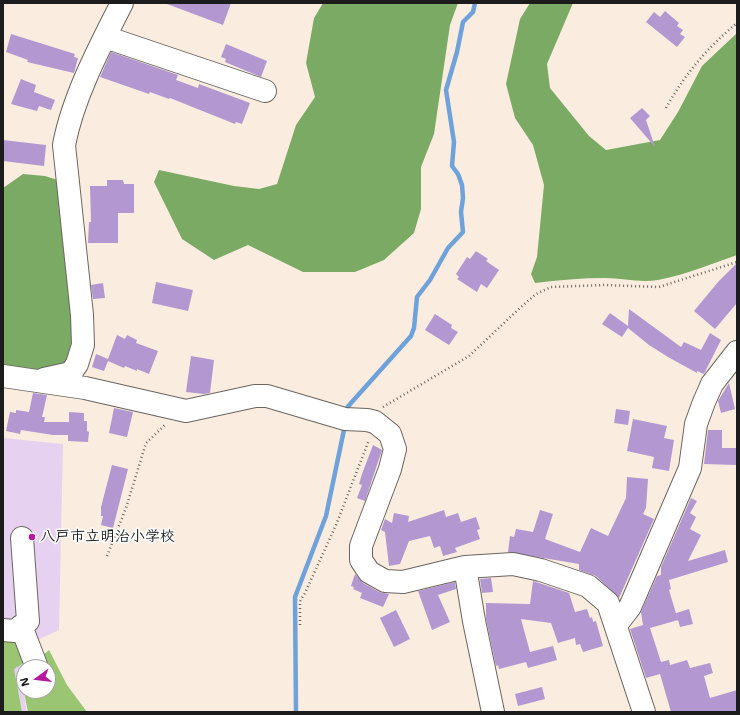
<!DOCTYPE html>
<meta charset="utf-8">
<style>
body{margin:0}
#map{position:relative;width:740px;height:715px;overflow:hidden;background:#faeddf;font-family:"Shantell Sans",sans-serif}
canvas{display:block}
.frame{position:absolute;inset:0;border:4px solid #1c1c1c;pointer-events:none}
.north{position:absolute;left:16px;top:659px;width:40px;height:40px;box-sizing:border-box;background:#fff;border:1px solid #a4a4a4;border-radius:50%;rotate:255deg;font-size:11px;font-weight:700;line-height:16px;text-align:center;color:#1c1c1c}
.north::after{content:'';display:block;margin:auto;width:14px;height:18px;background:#b5179e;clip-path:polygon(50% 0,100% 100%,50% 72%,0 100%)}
</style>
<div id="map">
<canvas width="740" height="715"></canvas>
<div class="frame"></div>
<div class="north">N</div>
</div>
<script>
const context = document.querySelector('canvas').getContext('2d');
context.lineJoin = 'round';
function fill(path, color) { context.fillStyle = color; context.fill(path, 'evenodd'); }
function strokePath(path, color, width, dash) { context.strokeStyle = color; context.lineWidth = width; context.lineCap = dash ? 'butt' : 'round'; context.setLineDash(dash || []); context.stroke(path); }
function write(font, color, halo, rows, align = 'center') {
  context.font = font + ' "Shantell Sans","Klee One",sans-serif'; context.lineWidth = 3; context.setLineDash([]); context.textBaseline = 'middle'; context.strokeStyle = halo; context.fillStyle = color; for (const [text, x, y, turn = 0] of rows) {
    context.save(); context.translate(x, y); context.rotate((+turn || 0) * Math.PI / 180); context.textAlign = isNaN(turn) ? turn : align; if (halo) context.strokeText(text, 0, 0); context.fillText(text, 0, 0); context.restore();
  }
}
fill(new Path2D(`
 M3,438L63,444L59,630L23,647L27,667H24L20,673L27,712H3Z`), '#e6d2f0');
fill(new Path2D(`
 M3,636L15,637L29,660L14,669L22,712H3Z
 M49,650L67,685L87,712H28L20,673L24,670V691H48V667H28Z`), '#9ac572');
fill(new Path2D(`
 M323,3H458L450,25L434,134L421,167V209L414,233L384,260L355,272H303L248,245L214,260L182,239L154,182L159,170L234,186L259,189L277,184L296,125L315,97L306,63L314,18Z
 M530,3H573L547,64L550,88L589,136L606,150L660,140L678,112L702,66L737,33V255C711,264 685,275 658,280C640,283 623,278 605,278C582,278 558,280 535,283L531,274L537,257L544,185L533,145L515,118L506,84L520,19Z
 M23,174L45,176L58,180L74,335L70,358L68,362L41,371L3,366V188Z`), '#7baa64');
strokePath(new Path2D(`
 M346,414V409L351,403L411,336L414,328L417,297L430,280L448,248L463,232L461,212L463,198L462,185L458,174L452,166L454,142L446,90L457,52L463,22L473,12L475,3
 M296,712L295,597L326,516L345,425`), '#6fa1da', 4.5);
fill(new Path2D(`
 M168,3H231L223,25L167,4Z
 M665,11L679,23L677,26L683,30L680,34L685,37L677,47L646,22L654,12L660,17Z
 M11,34L75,54L74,57L78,58L74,73L27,62L28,60L6,52Z
 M226,44L267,61L261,77L225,62L226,59L221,57Z
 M111,52L178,75L176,80L198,88L199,84L250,103L242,124L236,122L235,124L170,98L169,99L150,92L149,94L100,77Z
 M21,79L36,85L34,92L55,100L51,110L39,106L37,111L11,104Z
 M642,108L650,116L646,120L655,147L630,118Z
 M3,140L46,145L44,166L3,161Z
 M107,180H123L124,184H134V213H118V243H88L89,222H91L90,186H107Z
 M476,251L488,259L486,261L499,270L487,288L481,284L477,292L457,279L459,277L456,274L467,257L470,259Z
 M737,263V303L715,329L694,311L718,282Z
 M156,282L193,290L188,311L152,303Z
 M103,283L105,298L93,299L91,285Z
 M629,309L681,347L684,342L701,350L710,333L721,340L704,374L697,371V373L668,357L649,345L628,328L622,337L602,324L610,313L628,326Z
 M435,314L452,325L451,328L458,332L449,345L425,330Z
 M117,335L125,339L127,335L137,340L136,343L158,351L149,374L137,369V371L125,366L124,368L108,361L104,371L92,367L96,354L108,359Z
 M191,356L214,360L210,393L204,394L186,392Z
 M729,383L735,409L721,413L718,401Z
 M33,393L47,395L42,417H45L44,422H69V412L84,413V421H87V431L89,432L88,442L68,441V435H53L21,430L20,434L6,431L10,412L16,413V410L29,412Z
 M114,408L133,412L127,437L109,433Z
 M616,409L630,411L628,425L614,423Z
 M633,419L667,426L664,438L674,440L669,471L652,468L654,457L627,451Z
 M708,430H722V448H736V465L704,464Z
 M373,445L382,450L365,501L357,498L362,485L359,484L362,474Z
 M112,465L128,469L113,528L101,525L103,516H101V507Z
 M627,477L648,479L646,508L643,514L654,519L619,598L596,576L579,570V564L508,552L510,536L514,537L516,529L533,532L540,510L553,514L545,539L580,552L591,528L608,536L626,498Z
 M691,498L697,501L690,513L696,517L690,529L701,535L688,561L725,550L728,562L669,580L671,589L669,590L678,620L650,628L661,662L669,660L670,665L687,660L690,668L710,663L713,673L704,676L710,698L737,690V712H671L660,674L646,678L630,629L643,625L641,612L657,576L661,575V567Z
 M444,510L446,517L458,513L461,522L476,517L480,529L477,530L480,539L455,548L457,552L443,556L440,546L434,548L430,536L409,541L400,564L389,566L385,532L381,530L385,519L392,523L394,513L409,516L408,522Z
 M355,574L363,583L379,592L389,594L383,607L360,598L362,593L353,589L354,587L351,586Z
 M491,578L493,592L482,593L480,579Z
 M533,581L569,593L575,612L587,609L590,618L592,617L593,622L596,621L603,646L583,652L580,644L576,645L575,638L558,643L551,623L521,619L530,652L553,646L557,660L528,668L526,662L499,669L498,665L496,666L486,619V603L530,604Z
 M455,582L456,589L438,595L450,622L432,630L418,591Z
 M689,609L693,624L680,627L676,613Z
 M396,610L410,639L394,647L380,618Z
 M542,687L545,699L518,706L515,694Z`), '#b397d0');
const minor = new Path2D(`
 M105,37L265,91
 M3,376L85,388L186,411L255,396H267L345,419L367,420L375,422L390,434L395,449L390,469L361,546V560L369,572L385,581L403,582L465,567L513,564L541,570L588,586L608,603L644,712
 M44,379L71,373L77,364L83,345L82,315L64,145C73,97 100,46 122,3
 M465,567L474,621L493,712
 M616,625L630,607L690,468L696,424L704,402L712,384L737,352
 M21,626L36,665
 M3,630L15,631L28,621L22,538`);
strokePath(minor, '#6a6560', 24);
strokePath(new Path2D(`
 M666,108C685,74 707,48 737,23
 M383,407L469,356L521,307L536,294L551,287L604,285L659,287L737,262
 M107,556L126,508L146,443L166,424
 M300,625V601L305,593L336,525L369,440`), '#6a6560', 2.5, [1, 3]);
strokePath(minor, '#fff', 22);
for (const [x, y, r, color] of [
 [32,537,4,"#b5179e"]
]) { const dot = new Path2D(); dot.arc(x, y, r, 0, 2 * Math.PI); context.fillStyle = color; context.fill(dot); strokePath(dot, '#fff', 1.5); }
write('bold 15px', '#1c1c1c', '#fff', [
 ["八戸市立明治小学校",40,537]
], 'left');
</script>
